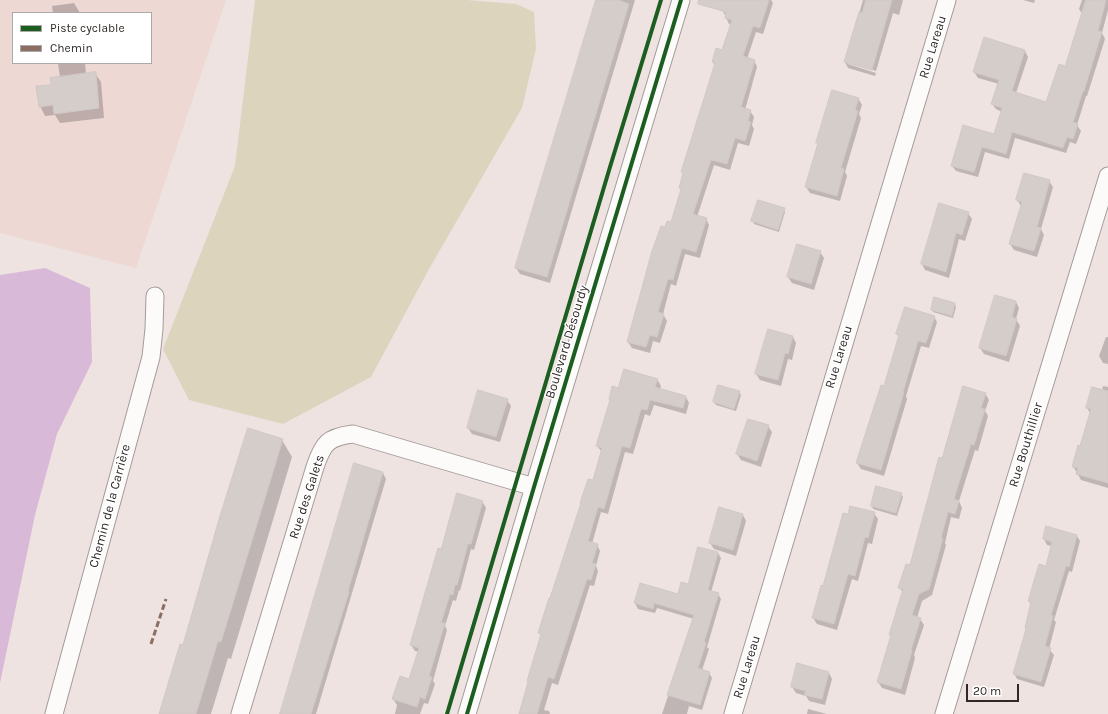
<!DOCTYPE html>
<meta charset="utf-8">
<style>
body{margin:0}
#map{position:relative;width:1108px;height:714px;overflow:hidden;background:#eee3e1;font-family:Karla,sans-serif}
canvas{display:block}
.legend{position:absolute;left:12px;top:12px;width:140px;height:52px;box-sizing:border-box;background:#fff;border:1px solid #aca9a8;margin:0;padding:5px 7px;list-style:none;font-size:12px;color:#2f2826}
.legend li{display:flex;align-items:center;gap:8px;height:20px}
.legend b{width:20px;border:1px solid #aca9a8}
.scale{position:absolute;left:966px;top:684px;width:53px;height:18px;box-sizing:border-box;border:2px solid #2f2826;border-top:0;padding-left:5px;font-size:12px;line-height:14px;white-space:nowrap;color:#2f2826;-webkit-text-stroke:3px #fff;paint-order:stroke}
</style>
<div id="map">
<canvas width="1108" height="714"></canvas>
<ul class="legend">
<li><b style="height:5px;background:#1b5e20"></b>Piste cyclable</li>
<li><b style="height:5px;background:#8d6e63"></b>Chemin</li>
</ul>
<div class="scale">20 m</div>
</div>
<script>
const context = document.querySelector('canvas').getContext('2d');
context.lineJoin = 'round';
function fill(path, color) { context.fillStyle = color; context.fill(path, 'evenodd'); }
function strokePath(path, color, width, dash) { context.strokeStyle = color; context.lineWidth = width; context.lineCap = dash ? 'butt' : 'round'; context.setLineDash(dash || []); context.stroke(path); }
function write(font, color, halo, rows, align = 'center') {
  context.font = font + ' Karla,sans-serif'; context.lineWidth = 3; context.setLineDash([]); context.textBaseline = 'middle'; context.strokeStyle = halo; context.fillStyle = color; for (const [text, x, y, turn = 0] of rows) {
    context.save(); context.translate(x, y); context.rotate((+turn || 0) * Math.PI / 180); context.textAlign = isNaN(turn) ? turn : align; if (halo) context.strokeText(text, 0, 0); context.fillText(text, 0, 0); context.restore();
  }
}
fill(new Path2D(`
 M0,0H226L136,268L0,233ZM13,13H151V63H13Z`), '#edd8d4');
fill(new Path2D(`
 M255,0H467L516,4L534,12L536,49L522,108L429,269L371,377L283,424L189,400L163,349L235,166Z`), '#ddd4bd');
fill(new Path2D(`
 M45,268L90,288L92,362L57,434L35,515L0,683V275Z`), '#d8bad8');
fill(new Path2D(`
 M597,0H635L550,283L520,274L516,268Z
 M727,0H771L773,3L763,34L756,32L747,59L754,60L757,67L745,110L750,111L754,117L752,125L754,129L749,146L738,143L730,170L714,165L697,217L706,219L709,225L700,258L685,254L676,286L671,284L663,314L667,321L660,343L653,341L650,353L632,348L628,342L666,229L672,223L682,191L680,188L684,175L682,172L715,66L713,62L723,51L731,25L729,24L723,11Z
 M863,0H903L899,15L893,13L876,71L848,62V64L876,73L875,76L848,68L845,62Z
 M1023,0H1035L1034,3Z
 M1082,0H1108V10L1102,33L1105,39L1087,96H1086L1077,125L1081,131L1076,144L1070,142L1066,153L1015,138L1009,159L985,152L978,177L956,171L952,166L995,135L1002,112L996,109L992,104L999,84L978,78L974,72L1025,51L1028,57L1016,93L1047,103L1066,67L1083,15L1079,9Z
 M74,3L80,13H53L52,6Z
 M58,63H85L86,74L95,73L101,82L104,118L60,123L55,115L45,116L40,106L52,85L60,77Z
 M858,98L862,105L859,114L861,118L845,172L847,176L840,201L810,193L806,187L818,145L817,142Z
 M1049,181L1053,187L1041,229L1044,235L1037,257L1014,250L1010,244L1021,206L1017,200Z
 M784,209L785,212L779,232L754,224L753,221Z
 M968,213L972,219L965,241L959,239L949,278L925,270L922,264Z
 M820,252L824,258L814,290L792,283L788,277Z
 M1016,302L1019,308L1016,319L1020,326L1009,362L984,354L980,348Z
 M955,304L956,307L953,318L933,312L932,309Z
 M934,317L937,322L929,348L921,346L906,396L907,399L884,476L861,469L857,463L884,387L900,338L897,334Z
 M793,337L796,343L792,360L788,359L781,386L760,380L756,374Z
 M1106,337H1108V364L1103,363L1099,356Z
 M657,379L661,386L660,389L686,397L689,403L686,414L654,405L650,416L645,414L633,454L625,452L608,514L601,512L592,544L597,545L600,551L596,566L598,571L594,586L590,585L558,685L552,683L544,710L549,711L550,714H520L541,636L539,633L593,481L602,452L597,446L610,401V399L619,389Z
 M1103,386L1108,387V488L1081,480L1073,466L1081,447L1090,413L1087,408L1102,391Z
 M739,392L741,395L736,411L716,405L714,402Z
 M985,393L989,400L985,411L988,416L978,451L975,450L959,501L962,508L959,519L951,517L945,543L946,545L932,595L922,601L917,618L920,619L924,625L914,655L915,658L905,695L882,688L878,682L891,637L890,635L903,593L900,588L910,567L943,459Z
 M507,400L511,406L500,442L472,434L468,428Z
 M768,426L772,432L761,467L741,460L737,454Z
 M282,440L292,457L231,659L228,658L211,714H160L184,646Z
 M383,473L386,479L316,714H280Z
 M901,494L903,497L897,516L873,509L872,506Z
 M482,501L486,508L474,550L471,549L460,591L459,590L456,601L453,600L445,626L447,630L433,681L435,684L428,704L424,703L420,714H395L397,705L393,699L410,680L419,652L415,651L411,645L441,550Z
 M874,513L878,519L872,544L868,543L858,581L852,579L837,630L817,624L813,618L823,587Z
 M743,515L746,521L736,556L714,549L710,543Z
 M1047,528L1077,536L1080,541L1072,572L1069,571L1054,620L1056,622L1049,649L1054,655L1044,687L1017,679L1014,673L1027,630L1031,606L1029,601L1046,567L1052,546L1047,545L1044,539Z
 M718,553L721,558L711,592L718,594L721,599L707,647L709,649L702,670L709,673L712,678L702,710L689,706L687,714H662L694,619L657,608L655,613L638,609L635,603L678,595Z
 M829,673L832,679L825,705L809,701L806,696L796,693L792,687Z
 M808,709L827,714H807Z`), '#0003');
const building = new Path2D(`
 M596,0H618L629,4L547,277L515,268Z
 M699,0H769L760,28L753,26L743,56L755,60L741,107L751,110L748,121L751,122L745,141L735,138L727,164L711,160L693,214L707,218L696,252L682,248L673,280L668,279L658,312L664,314L657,337L650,335L646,347L627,342L652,251L661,226L665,227L667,221L671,222L681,189L679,188L683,173L681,172L715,63L712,62L716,48L722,50L732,20L725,18L726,12L698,4Z
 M866,0H892L872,70L844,62L859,12L862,13Z
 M1086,0H1106L1098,31L1102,32L1084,91H1083L1073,122L1078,124L1073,139L1067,137L1063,148L1012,132L1006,154L982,147L974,172L951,166L963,125L994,134L1002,108L991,104L999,80L973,72L984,37L1025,50L1012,91L1046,102L1059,64L1065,66Z
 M96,72L99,108L54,114L53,105L39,107L36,86L51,85L50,78Z
 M832,90L859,98L855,110L858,111L841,168L844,169L837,196L805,187L818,143H816Z
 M1024,173L1050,180L1037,227L1041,228L1034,251L1009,244L1022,202L1016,200Z
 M758,200L785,208L778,230L751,221Z
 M939,203L969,212L962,235L956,233L946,272L921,264Z
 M797,244L821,251L811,284L787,277Z
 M995,295L1016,301L1012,317L1017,319L1006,356L979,348Z
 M934,297L955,303L952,316L931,310Z
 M905,307L935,316L926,343L918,341L903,392H904L881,470L856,463L881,385L884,386L899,335L896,334Z
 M768,329L793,336L788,354L785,353L778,380L755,374Z
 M624,369L658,379L655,387L686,396L683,408L650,400L647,410L641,409L630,448L622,446L604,509L598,507L588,541L598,544L592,563L596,564L591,580L587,579L554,679L548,677L537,714H519L528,682L527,681L541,634L538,633L549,598H550L581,503H580L588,479L593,480L602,448L596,446L610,400H609L612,386L618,388Z
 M718,385L740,391L734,409L713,402Z
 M963,386L986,393L981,408L985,409L974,445L971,444L954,499L959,501L955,514L948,512L941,538H943L929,589L919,594L912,615L921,618L911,650L912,651L901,689L877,682L891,635H889L903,589L898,588L906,564L910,565L939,457L942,458Z
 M1092,387L1108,391V483L1076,474L1078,468L1072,467L1078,445L1080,446L1091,409L1086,408Z
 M478,390L508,399L496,437L467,428Z
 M748,419L769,425L757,461L736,454Z
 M248,428L283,439L221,642L218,641L196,714H159L180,644L183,645L220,516Z
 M354,463L383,472L348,591L349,592L311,714H280Z
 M876,486L902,493L896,513L871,506Z
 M457,493L483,501L471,544H468L457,585H455L453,595L450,594L441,623H445L429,676L432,677L425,699L420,697L417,707L392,699L400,676L409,679L419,648L410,645L438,548L441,549Z
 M850,506L875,512L868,538L865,537L855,576L848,574L834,624L812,618L821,585L823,586L843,513L848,514Z
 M719,507L743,514L733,550L709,543Z
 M1046,526L1077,535L1069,567L1066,566L1051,615L1053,616L1045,646L1051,648L1041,682L1013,674L1026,629L1025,628L1031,602L1028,601L1039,564L1046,566L1052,542L1043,539Z
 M698,547L718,552L708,590L719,593L704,642L706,643L698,668L710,672L700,705L667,695L694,615L654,603L653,609L634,603L640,583L678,594L681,582L688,584Z
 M797,663L829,672L822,699L804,695L806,691L791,687Z`);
fill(building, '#d5cdca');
strokePath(building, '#d0c8c5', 1);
const street = new Path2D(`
 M54,714L151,357L154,329L155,296
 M240,714L315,467C323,443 328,437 353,434L534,487
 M467,714L534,487L681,0
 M733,714L947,0
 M944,714L1108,176`);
strokePath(street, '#a39b9a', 19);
strokePath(street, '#fcfbfa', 17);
strokePath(new Path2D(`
 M151,644L166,599`), '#8d6e63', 3, [6, 3]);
strokePath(new Path2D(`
 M447,714L610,167L661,0
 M467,714L534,487L681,0`), '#1b5e20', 4);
write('13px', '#2f2826', '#fff', [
 ["Rue Lareau",933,47,-73],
 ["Boulevard Désourdy",567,342,-73],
 ["Rue Lareau",839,357,-73],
 ["Rue Bouthillier",1026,445,-73],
 ["Rue des Galets",307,497,-72],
 ["Chemin de la Carrière",110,506,-75],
 ["Rue Lareau",747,667,-73]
]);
</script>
